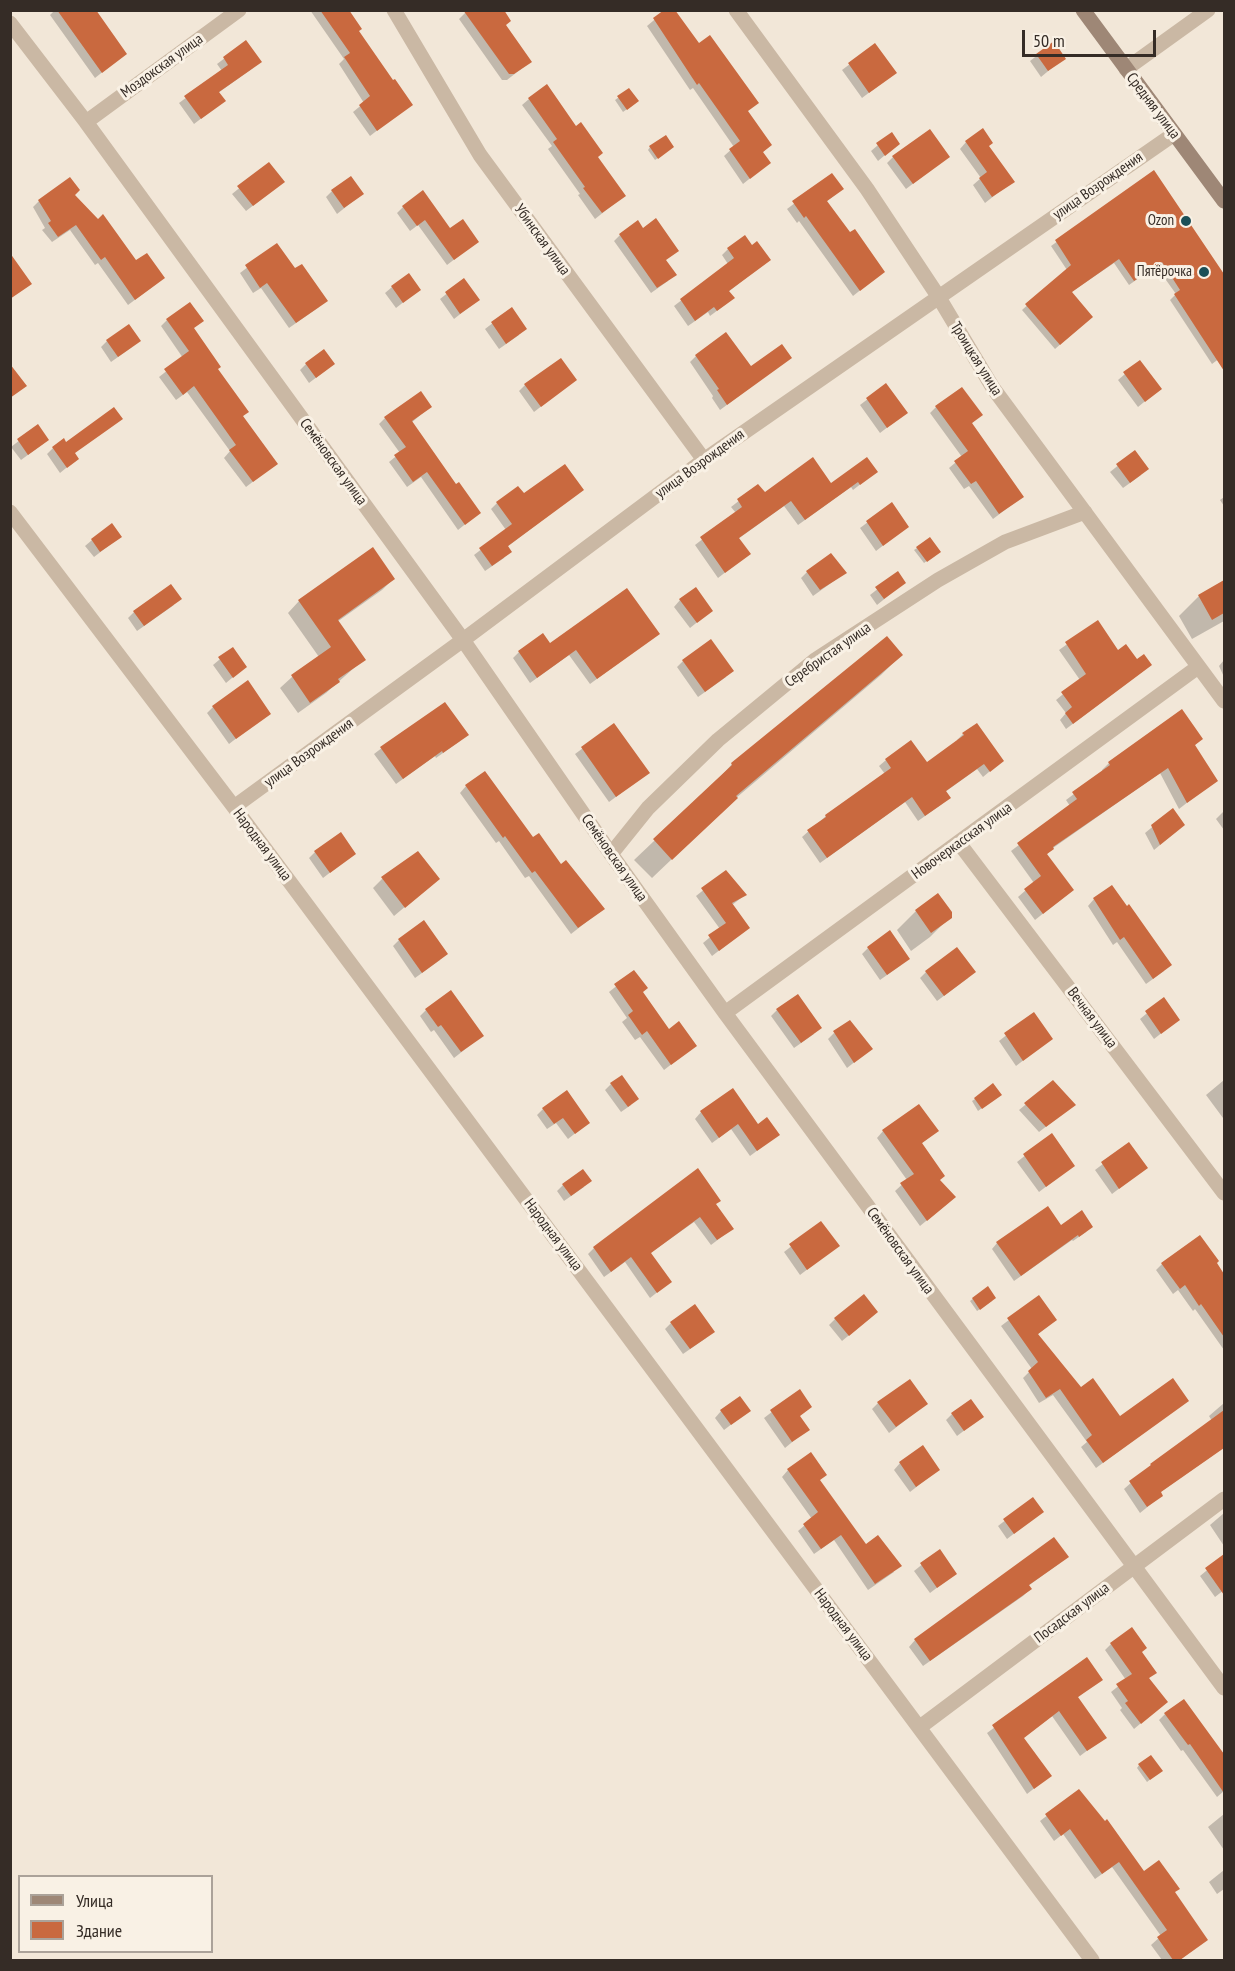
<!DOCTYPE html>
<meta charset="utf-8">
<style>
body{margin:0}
#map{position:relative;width:1235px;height:1971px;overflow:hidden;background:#f2e7d8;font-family:"PT Sans Narrow",sans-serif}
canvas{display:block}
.frame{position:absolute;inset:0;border:12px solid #352c26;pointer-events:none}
.legend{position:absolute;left:18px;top:1875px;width:195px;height:78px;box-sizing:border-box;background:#f9f1e5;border:2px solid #aba299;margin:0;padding:8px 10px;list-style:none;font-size:18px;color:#352c26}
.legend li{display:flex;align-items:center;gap:12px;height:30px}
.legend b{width:30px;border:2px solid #aba299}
.scale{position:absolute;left:1022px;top:30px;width:134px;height:27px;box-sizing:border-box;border:3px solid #352c26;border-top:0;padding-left:8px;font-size:18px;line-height:21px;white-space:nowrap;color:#352c26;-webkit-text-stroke:4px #f9f1e5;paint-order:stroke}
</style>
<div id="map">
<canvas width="1235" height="1971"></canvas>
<div class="frame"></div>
<ul class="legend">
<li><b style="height:8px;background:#9e8776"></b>Улица</li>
<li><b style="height:16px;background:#c9693f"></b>Здание</li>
</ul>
<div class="scale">50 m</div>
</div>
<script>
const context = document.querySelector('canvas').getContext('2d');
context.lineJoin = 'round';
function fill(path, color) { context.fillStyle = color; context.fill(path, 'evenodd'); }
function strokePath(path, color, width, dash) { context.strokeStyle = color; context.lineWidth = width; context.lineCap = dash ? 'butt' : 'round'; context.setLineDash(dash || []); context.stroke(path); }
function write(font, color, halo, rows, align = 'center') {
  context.font = font + ' "PT Sans Narrow",sans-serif'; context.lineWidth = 6; context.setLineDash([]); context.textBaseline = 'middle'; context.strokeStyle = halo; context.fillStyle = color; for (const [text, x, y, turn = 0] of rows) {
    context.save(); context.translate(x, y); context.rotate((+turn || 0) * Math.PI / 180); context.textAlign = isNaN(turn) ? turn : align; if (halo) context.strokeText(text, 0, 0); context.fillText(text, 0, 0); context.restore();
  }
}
fill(new Path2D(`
 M55,10H94L125,54L95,78L50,15Z
 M310,10H347L357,32L392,82L411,104L370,136L353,112L364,103L339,64L344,59Z
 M468,10L505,26L530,62L507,80H502L459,19Z
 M666,10L747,112L770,145L762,153L769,163L743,184L724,156L734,147L693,88L690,90L647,26Z
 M246,42L253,68L218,93L224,101L194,124L179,103L222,71L217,64Z
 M1053,43L1064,58L1041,77L1030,61Z
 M875,45L895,73L862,98L842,70Z
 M629,90L634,104L623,112L615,100Z
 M529,99L596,157L624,196L595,219L578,195L580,194L548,149L552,146L522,105Z
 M891,134L898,144L878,161L871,151Z
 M966,142L1013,181L985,203L973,185L981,178L960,149Z
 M650,147L670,149L655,160L648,150Z
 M893,157H948L906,189L887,163Z
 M269,164L276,188L246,211L232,194Z
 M1154,172L1224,277V355L1212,364L1170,300L1176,294L1156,266L1129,285L1114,263L1070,293L1086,322L1055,349L1022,310L1067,270L1051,246Z
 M832,175L842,189L826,202L850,234L883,272L853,296L799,221L797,223L787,209Z
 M332,191L362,194L337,214L326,197Z
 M73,195L156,284L128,305L98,263L95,265L70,230L52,242L42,230L45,228L33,207L39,201Z
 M403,207L450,230L477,242L447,265L418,225L410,231L397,213Z
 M620,235L665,261L668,281L651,293L614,241Z
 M277,245L319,307L289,328L261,288L253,293L240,273Z
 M752,247L769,260L728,292L733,298L726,304L710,316L708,312L688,326L674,306L728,264L722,255L728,249Z
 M464,280L478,300L454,319L440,299Z
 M392,287L419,290L396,308L385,293Z
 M511,309L519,335L499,349L485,329Z
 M167,320L193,329L217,370L247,412L242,417L276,464L246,487L224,458L230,451L187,392L176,400L159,377L183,358L161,326Z
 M107,341L132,347L111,362L101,347Z
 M696,356L750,368L790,358L720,410L712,398L713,396L690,362Z
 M1139,362L1160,389L1138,407L1118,380Z
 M306,364L326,370L309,383L300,370Z
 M575,380L534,412L519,391L525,385Z
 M886,385L906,413L880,433L860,405Z
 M430,407L411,423L456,486L479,513L458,530L421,477L407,487L389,462L400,453L379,424L385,418Z
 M936,407L981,415L971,424L1022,497L993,519L969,486L964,489L949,468L962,457L930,413Z
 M38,426L48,440L21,460L11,447Z
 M66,444L77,459L60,473L47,454L53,448Z
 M1135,452L1141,475L1123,488L1110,472Z
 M876,472L853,490L851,487L798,525L784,506L738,539L749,554L718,578L695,545L736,513L731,507L758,486L764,495L831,485Z
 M582,490L507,547L504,558L485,571L474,555L506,530L491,509L497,503L523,495Z
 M1224,497V506L1220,500Z
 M892,504L907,527L876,551L860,528Z
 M120,537L94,557L85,546L92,540Z
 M917,548L936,554L924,563L914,550Z
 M807,572L845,573L813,596L801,578Z
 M898,573L904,583L877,605L870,595Z
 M394,578L382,590L337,622L364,659L326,693L298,713L280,688L292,677L319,657L288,613L299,601Z
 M1224,582V621L1192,639L1179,616L1199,596Z
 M680,600L711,611L690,628L674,607Z
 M174,605L137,631L128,618L134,612Z
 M1098,622L1118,652L1143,671L1066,729L1060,720L1066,713L1056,700L1080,680L1059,650Z
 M658,634L590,684L569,655L530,683L513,658L519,652Z
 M232,649L245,667L226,683L213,665Z
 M901,655L881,675L736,798L652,878L634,860L713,785L732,764Z
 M1224,660V677L1219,666Z
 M683,661L726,677L698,697L677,667Z
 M213,707L269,713L229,744L207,713Z
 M614,725L648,773L609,802L575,754Z
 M405,730L460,741L436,758L435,756L396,784L374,754Z
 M963,734L1002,761L983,777L977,769L945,792L942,804L918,821L905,802L820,863L802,837L826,816L885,774L879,766L886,760L911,742L927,764L958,742L957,740Z
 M1201,739L1194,746L1216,780L1179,809L1160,773L1053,848L1046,855L1065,896L1035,920L1018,897L1034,883L1011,851L1070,806L1066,800L1103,772L1102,770L1109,763Z
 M466,786L533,839L603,909L571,934L529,876L525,878L499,841L496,843L460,793Z
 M1173,810L1177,831L1154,850L1145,833Z
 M1224,811V830L1216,819Z
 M315,852L354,854L323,878L309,858Z
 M726,872L745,895L732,905L748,928L712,956L703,943L720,929L696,896Z
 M382,879H438L394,916L373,888Z
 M1094,899L1164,971L1146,984L1117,942L1113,945L1088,906Z
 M916,911L950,917L930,937L911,951L897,930Z
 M399,940L440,960L415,978L393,946Z
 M868,948L901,965L880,980L862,954Z
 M634,972L641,993L669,1031L695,1046L664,1070L640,1037L635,1040L622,1022L627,1018L609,992Z
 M926,972L968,978L937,1001L920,978Z
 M1164,999L1178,1020L1154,1039L1140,1019Z
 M426,1010L482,1036L454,1058L434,1030L431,1032L420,1016Z
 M777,1010L814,1034L794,1048L771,1016Z
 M1033,1014L1051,1039L1016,1066L999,1041Z
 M834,1033L871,1049L847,1068L828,1039Z
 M1224,1080V1117L1223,1118L1206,1095Z
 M1053,1082L1074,1105L1039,1132L1019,1110Z
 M611,1084L631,1105L621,1112L605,1090Z
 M997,1097L978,1111L972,1101L975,1099Z
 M543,1109L588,1123L568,1139L556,1123L547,1129L537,1115Z
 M701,1112L757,1126L778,1135L750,1156L731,1129L712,1143L695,1119Z
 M883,1131H937L921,1144L948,1203L920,1226L895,1191L907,1180L877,1138Z
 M1051,1135L1073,1166L1039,1192L1017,1162Z
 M1129,1144L1146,1168L1112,1194L1095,1170Z
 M563,1185L584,1187L564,1201L557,1191Z
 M715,1205L732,1229L711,1245L694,1222L649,1254L670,1282L650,1298L625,1262L604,1277L588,1254L594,1248Z
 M821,1223L838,1246L800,1275L784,1252Z
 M1061,1227L1086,1232L1073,1241L1072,1240L1014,1281L992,1249L997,1243Z
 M1215,1263L1224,1276V1350L1195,1309L1193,1311L1178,1290L1173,1294L1156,1270L1162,1264Z
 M987,1288L992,1301L977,1311L970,1301Z
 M1039,1297L1055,1320L1037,1335L1081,1389L1119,1418L1187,1401L1096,1468L1081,1447L1087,1442L1053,1395L1039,1403L1023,1378L1032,1369L1001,1326Z
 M870,1318L842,1341L829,1325L835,1319Z
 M671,1323L706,1338L683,1354L665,1329Z
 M799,1391V1417L808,1429L785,1448L764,1418Z
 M878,1403L926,1404L889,1433L872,1409Z
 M1224,1403V1445L1212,1456L1159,1493L1161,1496L1140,1513L1124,1489L1151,1465L1212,1421L1209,1416Z
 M721,1411H749L724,1430L715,1418Z
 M952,1414L982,1417L957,1436L946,1420Z
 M900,1463L938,1470L910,1492L894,1470Z
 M788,1470L819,1481L866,1546L894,1572L868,1590L834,1540L814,1554L798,1531L812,1519L782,1477Z
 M1033,1499L1042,1512L1007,1539L998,1526Z
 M1224,1513V1546L1210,1525Z
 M939,1551L955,1574L930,1593L914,1571Z
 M1224,1556V1590L1215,1597L1200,1576Z
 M1060,1563L1028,1586L1030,1589L1023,1596L923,1666L909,1647L915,1640Z
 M1111,1644L1141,1652L1155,1672L1148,1679L1166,1702L1134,1729L1120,1710L1122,1708L1111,1692L1126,1680L1105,1650Z
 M1087,1659L1101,1679L1077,1698L1105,1737L1080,1756L1052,1716L1023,1738L1050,1776L1027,1794L987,1733Z
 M1165,1714L1222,1753L1224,1752V1791L1217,1797L1183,1750L1181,1751L1159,1720Z
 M1139,1765L1158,1773L1147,1782L1137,1768Z
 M1079,1791L1144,1873L1173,1893L1206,1940L1180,1960H1162L1151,1945L1161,1936L1112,1867L1095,1879L1063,1834L1054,1841L1040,1821Z
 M1224,1814V1850L1208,1827Z
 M1224,1870V1889L1217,1894L1209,1882Z`), '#0003');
fill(new Path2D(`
 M57,10H96L127,54L102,73Z
 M320,10H349L362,29L359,31L393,80L395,79L413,105L377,131L359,105L370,96L344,57L350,53Z
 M463,10H504L511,21L506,25L532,62L514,74H509Z
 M664,10H675L699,43L710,35L759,103L748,111L772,145L763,152L771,163L750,179L729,149L740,141L699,83L697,85L653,18Z
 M246,40L262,62L219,92L226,101L201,119L184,96L228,65L223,57Z
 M1054,41L1066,59L1048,71L1036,54Z
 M875,43L897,73L869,93L848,63Z
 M547,84L576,126L581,122L603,153L598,157L626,196L602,213L583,188L585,187L553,142L557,139L528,98Z
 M629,88L639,101L627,110L617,96Z
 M983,128L993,143L989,146L1015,182L992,197L979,178L987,172L965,141Z
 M930,129L950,157L913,184L892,156Z
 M892,132L900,144L885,156L876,143Z
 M666,135L674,147L658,159L649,146Z
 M269,162L285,182L253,206L237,186Z
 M1154,170L1224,274V371L1174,294L1180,290L1162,262L1134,281L1119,259L1072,292L1093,317L1060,345L1025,304L1071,265L1055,240Z
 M832,173L844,189L827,201L850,232L855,229L885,272L860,291L806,216L804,218L792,201Z
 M351,176L364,194L344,208L331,190Z
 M70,177L80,190L75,195L98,219L103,214L136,260L147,253L165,278L135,300L105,257L101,260L76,225L58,237L48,223L51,221L38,200Z
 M423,190L450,228L463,219L479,242L454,260L425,220L417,226L402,206Z
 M656,218L679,251L666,260L677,275L657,288L619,234L638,220L643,228Z
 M745,235L752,245L757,241L771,260L729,291L735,298L717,311L714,307L695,321L680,299L734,258L727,248Z
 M277,243L295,268L302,264L328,301L296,323L267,283L260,288L245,265Z
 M10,253L32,284L10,299Z
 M409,273L421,290L403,303L391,286Z
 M464,278L480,300L460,314L445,292Z
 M190,302L204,321L194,328L221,367L218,369L249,412L243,416L278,464L253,482L229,450L236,445L194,386L183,395L164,369L189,351L166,319Z
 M512,307L527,329L506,344L491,322Z
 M129,324L141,341L118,357L106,340Z
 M726,332L751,366L782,344L792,358L727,405L717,390L719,389L695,355Z
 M324,349L335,364L316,378L305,363Z
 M561,358L577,380L541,407L524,384Z
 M1140,360L1162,389L1145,402L1123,372Z
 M10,364L27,386L10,398Z
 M886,383L908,413L887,428L866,398Z
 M962,387L983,415L972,423L1024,497L999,514L976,481L971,484L954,461L968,451L935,406Z
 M421,391L432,407L412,421L456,484L459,482L481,513L465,525L427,472L413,482L394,455L406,447L384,417Z
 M114,407L123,419L75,453L79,459L67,468L52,447L64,438L66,442Z
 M38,424L49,440L28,455L17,439Z
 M1135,450L1149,469L1130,483L1116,464Z
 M813,457L831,483L867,457L878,472L860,485L858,482L805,520L791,501L739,538L751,554L725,573L700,537L742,507L737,499L758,484L765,492Z
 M565,464L584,490L508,546L512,552L492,566L479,548L512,524L496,502L518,486L524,493Z
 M892,502L909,527L883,546L866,521Z
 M112,523L122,537L100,552L91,539Z
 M930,537L941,552L927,562L916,547Z
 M373,547L395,579L338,620L366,660L338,679L340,682L310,703L291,675L331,647L298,600Z
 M831,553L847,573L820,590L806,571Z
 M898,571L906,583L884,599L875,587Z
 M1224,580V613L1212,620L1198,595Z
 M171,584L182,599L144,626L133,611Z
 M696,587L713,611L697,623L679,599Z
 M627,588L660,634L597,679L576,650L537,678L518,651L543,633L550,643Z
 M1098,620L1118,650L1126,644L1137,659L1144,654L1152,665L1073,724L1065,713L1072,707L1061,692L1086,674L1065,642Z
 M887,636L903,655L736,796L738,798L672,860L653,839L732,765L731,763Z
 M711,639L734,671L705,692L682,660Z
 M233,647L247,667L233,678L218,657Z
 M248,680L271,714L236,739L212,706Z
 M445,702L469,735L443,753L442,751L403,779L380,747Z
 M1182,709L1203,739L1195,745L1218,781L1187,803L1168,768L1053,847L1054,849L1047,854L1074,890L1043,914L1024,889L1041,876L1017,843L1077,799L1072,792L1110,765L1108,762Z
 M614,723L650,773L616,797L581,747Z
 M977,723L1004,761L990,772L984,764L946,791L951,798L925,816L912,797L827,858L807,830L826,817L825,815L891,768L885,759L911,740L927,762L964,735L962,733Z
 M485,771L533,837L539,833L561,864L566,860L605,909L578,928L535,871L532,873L505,836L503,838L465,785Z
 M1173,808L1185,825L1160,845L1151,825Z
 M341,832L356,854L330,873L314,851Z
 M418,851L440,879L405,908L381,877Z
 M726,870L747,895L732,903L750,928L719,951L708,935L726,923L701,888Z
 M1112,885L1127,906L1129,904L1172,965L1153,979L1124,937L1120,940L1093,898Z
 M938,893L952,912V918L931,933L915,910Z
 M424,920L448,954L422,973L398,939Z
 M890,930L910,959L887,975L867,947Z
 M957,947L976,972L944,996L925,971Z
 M634,970L648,988L643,992L669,1029L679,1021L697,1046L671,1065L647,1031L642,1035L628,1015L633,1011L614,984Z
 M451,990L484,1036L461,1052L441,1025L438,1027L425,1009Z
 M798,994L822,1028L801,1043L776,1009Z
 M1164,997L1180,1020L1161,1034L1145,1011Z
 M1034,1012L1053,1039L1023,1061L1004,1033Z
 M850,1020L873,1049L854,1063L833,1031Z
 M622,1075L639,1099L628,1107L610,1083Z
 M1053,1080L1076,1105L1046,1127L1024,1103Z
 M993,1083L1002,1095L982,1109L974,1098Z
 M733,1088L758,1124L767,1117L780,1135L757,1151L738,1124L719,1138L700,1111Z
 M567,1090L590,1123L575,1134L563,1118L554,1124L542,1108Z
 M919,1104L939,1131L922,1143L945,1176L940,1180L956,1197L927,1221L900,1183L914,1174L882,1130Z
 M1052,1133L1075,1166L1046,1187L1023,1154Z
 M1129,1142L1148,1168L1119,1189L1101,1162Z
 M698,1168L721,1201L716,1204L734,1229L717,1240L700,1217L651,1253L672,1282L657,1293L631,1257L611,1272L593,1247Z
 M583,1169L592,1181L571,1196L562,1184Z
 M1048,1206L1061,1225L1082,1210L1093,1227L1079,1237L1078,1235L1021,1276L996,1242Z
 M821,1221L840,1246L807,1270L789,1244Z
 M1200,1235L1219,1261L1217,1263L1224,1274V1337L1201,1304L1199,1306L1185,1285L1180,1289L1161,1263Z
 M988,1286L996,1298L980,1310L972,1298Z
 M864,1294L878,1312L849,1336L834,1318Z
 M1039,1295L1057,1320L1038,1334L1081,1387L1093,1378L1120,1416L1173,1378L1189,1401L1103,1463L1086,1440L1092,1435L1060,1389L1046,1398L1028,1371L1038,1362L1007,1318Z
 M695,1304L715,1332L690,1349L670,1322Z
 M910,1379L928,1404L896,1427L877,1402Z
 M800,1389L812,1407L800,1416L810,1430L792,1442L770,1410Z
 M740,1396L751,1411L731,1425L720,1410Z
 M971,1399L984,1417L964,1431L951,1413Z
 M1224,1410V1448L1161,1492L1163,1496L1147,1507L1129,1481L1151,1465L1150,1464Z
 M923,1445L940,1470L916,1487L899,1462Z
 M811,1452L827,1475L820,1480L866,1544L878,1535L902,1566L875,1584L841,1535L821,1549L803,1524L818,1512L787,1469Z
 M1033,1497L1044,1512L1014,1534L1003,1519Z
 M1054,1537L1069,1557L1029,1585L1032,1589L930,1661L914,1639Z
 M940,1549L957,1574L937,1588L920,1563Z
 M1224,1554V1595L1205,1568Z
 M1132,1627L1147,1648L1142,1652L1157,1673L1149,1678L1168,1702L1141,1724L1125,1703L1128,1701L1116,1684L1132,1674L1110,1643Z
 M1087,1657L1103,1680L1078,1697L1107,1738L1087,1751L1059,1711L1024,1738L1052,1776L1034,1789L992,1725Z
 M1184,1699L1224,1754V1793L1190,1744L1188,1745L1164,1713Z
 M1151,1755L1163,1771L1150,1780L1138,1764Z
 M1079,1789L1105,1821L1107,1819L1144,1871L1159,1860L1180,1889L1175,1892L1208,1940L1180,1960H1173L1157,1937L1167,1930L1119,1862L1102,1874L1070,1829L1061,1836L1045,1814Z`), '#c9693f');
strokePath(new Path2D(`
 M394,10L480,155L704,460
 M736,10L867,189L938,296L993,388L1224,701
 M10,23L86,122L463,640L611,854L725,1013L1224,1688
 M1126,69L1208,10
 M86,122L239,10
 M10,512L234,807L1092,1960
 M234,807L463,640L704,460L1174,134
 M959,843L1224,1193
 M611,854L648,808L718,740L815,660L938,580L1005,542L1085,512
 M725,1013L1198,667
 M920,1727L1224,1499`), '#cab8a4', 15);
strokePath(new Path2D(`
 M1083,10L1224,201`), '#9e8776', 15);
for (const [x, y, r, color] of [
 [1186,221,6,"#1b4f57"],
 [1204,272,6,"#1b4f57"]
]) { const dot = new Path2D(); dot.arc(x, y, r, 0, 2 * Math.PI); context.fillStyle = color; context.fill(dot); strokePath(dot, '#f9f1e5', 2); }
write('15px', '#352c26', '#f9f1e5', [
 ["Моздокская улица",162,66,-36],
 ["Средняя улица",1153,106,53],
 ["улица Возрождения",1098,186,-35],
 ["Убинская улица",542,240,54],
 ["Троицкая улица",976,359,58],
 ["Семёновская улица",333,462,54],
 ["улица Возрождения",700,464,-36],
 ["Серебристая улица",828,655,-35],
 ["улица Возрождения",309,753,-36],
 ["Новочеркасская улица",962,841,-36],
 ["Народная улица",262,845,53],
 ["Семёновская улица",614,858,55],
 ["Вечная улица",1092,1018,53],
 ["Народная улица",553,1235,53],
 ["Семёновская улица",900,1251,54],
 ["Посадская улица",1072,1613,-37],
 ["Народная улица",843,1625,53]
]);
write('15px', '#352c26', '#f9f1e5', [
 ["Ozon",1174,221],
 ["Пятёрочка",1192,272]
], 'right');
</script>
